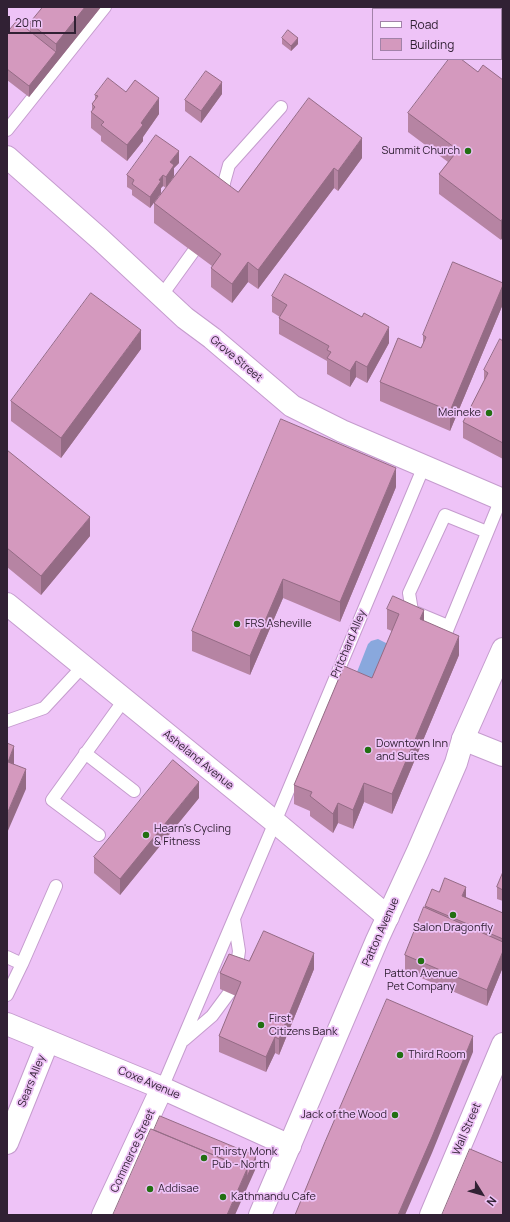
<!DOCTYPE html>
<style>
body{margin:0}
#map{position:relative;width:510px;height:1222px;overflow:hidden;background:#eec3f7;font-family:Manrope,sans-serif}
canvas{display:block}
.frame{position:absolute;inset:0;border:8px solid #312134;pointer-events:none}
.legend{position:absolute;left:372px;top:8px;width:130px;height:52px;box-sizing:border-box;background:#eec3f7;border:1px solid #a282a9;margin:0;padding:5px 7px;list-style:none;font-size:12px;color:#312134}
.legend li{display:flex;align-items:center;gap:8px;height:20px}
.legend b{width:20px;border:1px solid #a282a9}
.north{position:absolute;left:462px;top:1174px;width:40px;height:40px;-webkit-text-stroke:3px #eec3f7;paint-order:stroke;rotate:127deg;font-size:11px;font-weight:700;line-height:16px;text-align:center;color:#312134}
.north::after{content:'';display:block;margin:auto;width:14px;height:18px;background:#312134;clip-path:polygon(50% 0,100% 100%,50% 72%,0 100%)}
.scale{position:absolute;left:8px;top:16px;width:68px;height:18px;box-sizing:border-box;border:2px solid #312134;border-top:0;padding-left:5px;font-size:12px;line-height:14px;white-space:nowrap;color:#312134;-webkit-text-stroke:3px #eec3f7;paint-order:stroke}
</style>
<div id="map">
<canvas width="510" height="1222"></canvas>
<div class="frame"></div>
<ul class="legend">
<li><b style="height:5px;background:#fff"></b>Road</li>
<li><b style="height:11px;background:#d499be"></b>Building</li>
</ul>
<div class="north">N</div>
<div class="scale">20 m</div>
</div>
<script>
const context = document.querySelector('canvas').getContext('2d');
context.lineJoin = 'round';
function fill(path, color) { context.fillStyle = color; context.fill(path, 'evenodd'); }
function strokePath(path, color, width, dash) { context.strokeStyle = color; context.lineWidth = width; context.lineCap = dash ? 'butt' : 'round'; context.setLineDash(dash || []); context.stroke(path); }
function write(font, color, halo, rows, align = 'center') {
  context.font = font + ' Manrope,sans-serif'; context.lineWidth = 3.5; context.setLineDash([]); context.textBaseline = 'middle'; context.strokeStyle = halo; context.fillStyle = color; for (const [text, x, y, turn = 0] of rows) {
    context.save(); context.translate(x, y); context.rotate((+turn || 0) * Math.PI / 180); context.textAlign = isNaN(turn) ? turn : align; if (halo) context.strokeText(text, 0, 0); context.fillText(text, 0, 0); context.restore();
  }
}
fill(new Path2D(`
 M378,639L386,643L387,646L378,664L375,681L357,672L368,644L371,641Z`), '#89a8dd');
const lane = new Path2D(`
 M7,130L105,7
 M223,197L224,183L229,165L281,107
 M162,295L193,252
 M448,626L412,611L409,593L445,515L487,532
 M446,633L501,499
 M7,721L44,708L83,666
 M85,753L134,791
 M99,835L52,800L124,700
 M7,957L22,964L56,886
 M7,995L22,964
 M184,1040L212,1016L229,993L236,972L239,951L234,919
 M162,1088L275,822L424,466`);
const street = new Path2D(`
 M456,7L458,9
 M501,47L503,48
 M7,157L100,239L185,318L212,338L292,406L342,431L503,500
 M463,739L503,755
 M7,1024L162,1088L290,1146
 M7,1143L48,1041
 M103,1215L162,1088
 M431,1215L503,1044`);
const secondary = new Path2D(`
 M7,604L275,822L388,917`);
const primary = new Path2D(`
 M260,1215L377,940L418,851L456,763L463,739L503,649`);
strokePath(lane, '#c59cce', 14);
strokePath(street, '#c59cce', 24);
strokePath(secondary, '#c59cce', 24);
strokePath(primary, '#c59cce', 24);
strokePath(lane, '#fff', 12);
strokePath(street, '#fff', 22);
strokePath(secondary, '#fff', 22);
strokePath(primary, '#fff', 22);
fill(new Path2D(`
 M43,7H101L29,97L7,80V33L30,31V23Z
 M282,38L298,44L291,51L282,44Z
 M478,72L503,80L501,240L439,194V174L448,162L408,132V113Z
 M126,92L159,114L143,137V141L127,161L101,141V136L91,128V112L92,111V104L95,100V95Z
 M222,94L201,123L185,111V100Z
 M362,158L338,191L334,188L258,289L248,282L232,303L211,287V268L212,266L154,223V203L238,192Z
 M179,163L174,168V176L166,188L163,186L161,188V193L150,208L132,195V190L127,187V175Z
 M503,283V304L450,431L380,401V382L421,348L423,345V335Z
 M272,296L389,343L367,383L356,377L350,387L327,374V361L279,334V318L280,317L272,312Z
 M503,341V459L463,438V422L484,382V370Z
 M141,349L61,458L11,421V401Z
 M7,450L90,536L41,595L7,567Z
 M396,487L340,622L283,598L250,675L192,651V631Z
 M387,609L424,621L459,655L392,814L364,802L353,829L338,823L333,833L310,816V811L294,804V785L372,678L392,631L387,629Z
 M199,798L120,895L94,873V857Z
 M503,872V901L497,899V887Z
 M439,892L466,897L503,913V967L487,1006L405,971V955L425,906Z
 M249,961L314,969L279,1055L275,1053L266,1072L219,1052V1036L236,996L220,989V973Z`), '#b684a3');
fill(new Path2D(`
 M85,7H101L29,97V86L56,52V44Z
 M298,38V44L291,51V46Z
 M222,82V94L201,123V111Z
 M159,98V114L143,137V141L127,161V145L141,123Z
 M362,138V158L338,191V171Z
 M179,151V163L174,168V176L166,188V177L170,162Z
 M334,168V188L258,289V270Z
 M163,175V186L161,188V193L150,208V197L159,180Z
 M503,218V237L501,240V221Z
 M248,262V282L232,303V284Z
 M503,285V304L450,431V411Z
 M389,327V343L367,383V367Z
 M141,330V349L61,458V438Z
 M356,361V377L350,387V371Z
 M396,468V487L340,622V602Z
 M90,517V536L41,595V576Z
 M283,579V598L250,675V656Z
 M424,610V629L420,619Z
 M459,636V655L392,814V794Z
 M14,746V766L8,762Z
 M26,769V789L7,833V814Z
 M199,782V798L120,895V879Z
 M364,783V802L353,829V810Z
 M338,803V823L333,833V814Z
 M466,887V903L462,896Z
 M503,951V967L487,1006V990Z
 M314,953V969L279,1055V1039Z
 M473,1036V1052L432,1153L405,1215H398Z
 M275,1037V1053L266,1072V1057Z
 M256,1156V1168L235,1215H227L247,1169Z`), '#946b85');
const building = new Path2D(`
 M43,7H85L56,44L30,23Z
 M17,21L56,52L29,86L7,69V33Z
 M288,30L298,38L291,46L282,38Z
 M449,59H461L478,72L483,65L503,80V218L501,221L439,174L458,150L408,113Z
 M206,71L222,82L201,111L185,100Z
 M108,78L126,92L135,80L159,98L141,123L143,125L127,145L101,125L104,122L91,112L95,107L92,104L98,96L95,95Z
 M309,98L362,138L338,171L334,168L258,270L248,262L232,284L211,268L221,254L154,203L190,156L238,192Z
 M156,135L179,151L170,162L174,165L166,177L163,175L159,180L161,181L150,197L132,184L134,180L127,175Z
 M453,262L503,283V285L450,411L380,382L398,338L421,348L426,337L423,335Z
 M285,274L362,317L364,313L389,327L367,367L356,361L350,371L327,358L331,352L327,350L329,346L279,318L287,305L272,296Z
 M91,293L141,330L61,438L11,401Z
 M500,339L503,341V443L463,422L488,373L484,370Z
 M281,419L396,468L340,602L283,579L250,656L192,631Z
 M7,450L90,517L41,576L7,548Z
 M393,596L424,610L420,619L459,636L392,794L364,783L353,810L338,803L333,814L310,796L312,792L294,785L344,666L372,678L399,614L387,609Z
 M7,743L14,746L8,762L26,769L7,814Z
 M173,760L199,782L120,879L94,857Z
 M503,872V890L497,887Z
 M445,878L466,887L462,896L503,913V939L425,906L432,889L439,892Z
 M424,907L503,942V951L487,990L405,955Z
 M264,931L314,953L279,1039L275,1037L266,1057L219,1036L241,982L220,973L229,954L249,961Z
 M387,999L473,1036L432,1137L398,1215H295L325,1142Z
 M160,1116L256,1156L247,1177V1169L154,1130Z
 M151,1129L247,1169L227,1215H113Z
 M470,1149L503,1163V1215H442Z`);
fill(building, '#d499be');
strokePath(building, '#946b85', 1);
for (const [x, y, r, color] of [
 [468,151,4,"#226f12"],
 [489,413,4,"#226f12"],
 [237,624,4,"#226f12"],
 [368,750,4,"#226f12"],
 [146,835,4,"#226f12"],
 [453,915,4,"#226f12"],
 [421,961,4,"#226f12"],
 [261,1025,4,"#226f12"],
 [400,1055,4,"#226f12"],
 [395,1115,4,"#226f12"],
 [204,1158,4,"#226f12"],
 [150,1189,4,"#226f12"],
 [223,1197,4,"#226f12"]
]) { const dot = new Path2D(); dot.arc(x, y, r, 0, 2 * Math.PI); context.fillStyle = color; context.fill(dot); strokePath(dot, '#eec3f7', 1.5); }
write('11px', '#312134', '#eec3f7', [
 ["Summit Church",460,151,"right"],
 ["Meineke",481,413,"right"],
 ["FRS Asheville",245,624],
 ["Downtown Inn",376,744],
 ["and Suites",376,757],
 ["Hearn's Cycling",154,829],
 ["& Fitness",154,842],
 ["Salon Dragonfly",453,928,"center"],
 ["Patton Avenue",421,974,"center"],
 ["Pet Company",421,987,"center"],
 ["First",269,1019],
 ["Citizens Bank",269,1032],
 ["Third Room",408,1055],
 ["Jack of the Wood",387,1115,"right"],
 ["Thirsty Monk",212,1152],
 ["Pub - North",212,1165],
 ["Addisae",158,1189],
 ["Kathmandu Cafe",231,1197]
], 'left');
write('11px', '#312134', '#eec3f7', [
 ["Grove Street",236,359,40],
 ["Pritchard Alley",349,644,-67],
 ["Asheland Avenue",198,760,39],
 ["Patton Avenue",381,932,-66],
 ["Sears Alley",32,1081,-68],
 ["Coxe Avenue",149,1083,23],
 ["Wall Street",467,1129,-67],
 ["Commerce Street",133,1151,-65]
]);
</script>
